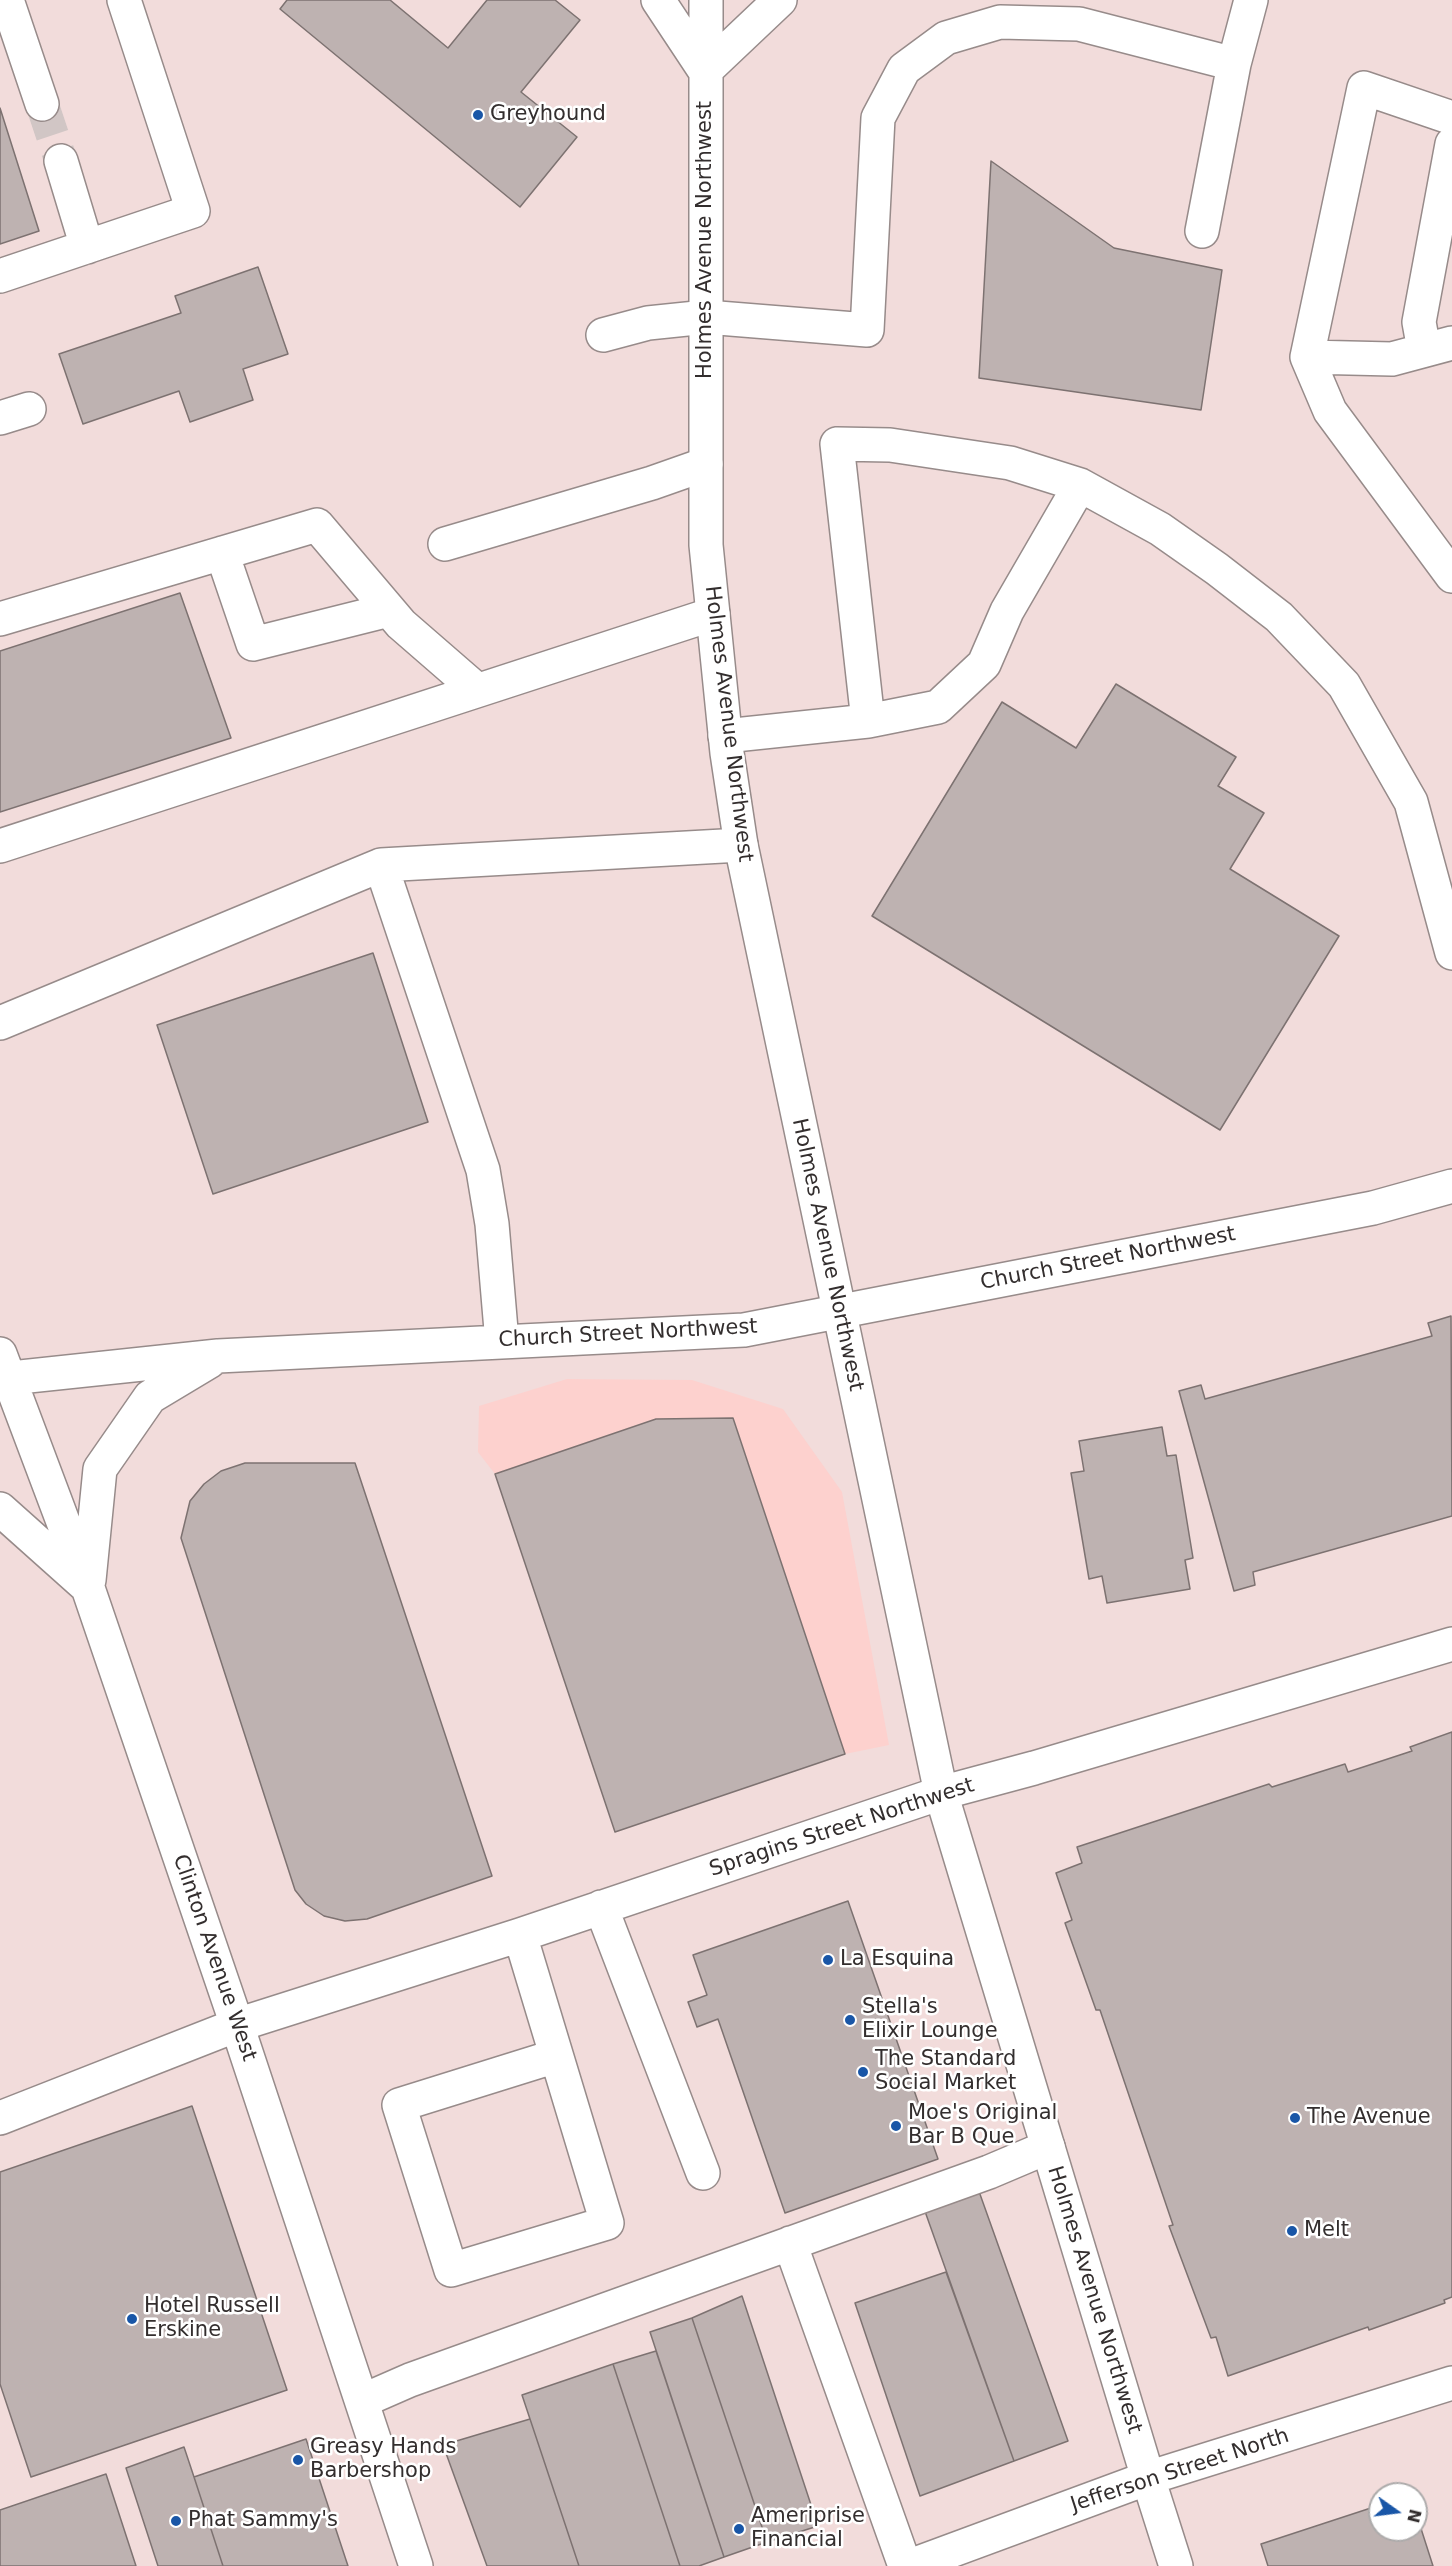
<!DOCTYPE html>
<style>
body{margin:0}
#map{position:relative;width:1452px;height:2566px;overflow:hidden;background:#f9eceb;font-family:"DejaVu Sans",sans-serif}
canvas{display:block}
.north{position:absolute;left:1368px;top:2482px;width:60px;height:60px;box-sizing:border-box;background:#fff;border:2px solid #adabab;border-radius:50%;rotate:104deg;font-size:16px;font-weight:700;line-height:24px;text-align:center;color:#332e2e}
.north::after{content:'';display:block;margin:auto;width:21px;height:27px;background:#1956a7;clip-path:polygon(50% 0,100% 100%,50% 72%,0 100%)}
</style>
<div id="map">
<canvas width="1452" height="2566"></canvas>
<div class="north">N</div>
</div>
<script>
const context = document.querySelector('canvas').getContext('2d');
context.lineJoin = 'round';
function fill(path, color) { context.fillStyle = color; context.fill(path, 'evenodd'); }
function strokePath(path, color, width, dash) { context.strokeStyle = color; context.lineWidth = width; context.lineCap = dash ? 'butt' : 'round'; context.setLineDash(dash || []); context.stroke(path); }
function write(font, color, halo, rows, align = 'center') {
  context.font = font + ' "DejaVu Sans",sans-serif'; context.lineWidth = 5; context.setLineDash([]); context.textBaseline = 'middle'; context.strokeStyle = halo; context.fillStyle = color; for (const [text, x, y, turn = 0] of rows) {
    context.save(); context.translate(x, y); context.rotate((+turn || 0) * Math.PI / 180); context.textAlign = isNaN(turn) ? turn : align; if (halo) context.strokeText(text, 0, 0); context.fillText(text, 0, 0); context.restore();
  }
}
fill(new Path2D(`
 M0,0H1452V2566H0ZM1380,2494H1416V2530H1380Z`), '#f2dcdb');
fill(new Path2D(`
 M567,1379L692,1380L783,1409L842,1492L889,1745L845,1754L733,1418L656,1419L495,1474L478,1452L479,1406Z`), '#fdd1ce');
const building = new Path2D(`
 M287,0H390L448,48L487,0H555L580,20L521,92L577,137L520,207L280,9Z
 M0,108L39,231L0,244Z
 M991,161L1114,248L1222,270L1201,410L979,378Z
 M258,267L288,354L243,369L253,400L190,422L179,391L83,424L59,354L181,313L175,296Z
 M180,593L231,738L0,812V651Z
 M1116,684L1236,757L1218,786L1264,813L1230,869L1339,936L1220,1130L872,916L1002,702L1076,748Z
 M373,953L428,1122L213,1194L157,1025Z
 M1451,1316L1452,1516L1253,1572L1255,1585L1234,1591L1179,1391L1201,1385L1205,1399L1432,1336L1428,1323Z
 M733,1418L845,1754L615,1832L495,1474L656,1419Z
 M1162,1427L1167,1456L1176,1455L1193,1558L1185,1560L1190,1589L1107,1603L1102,1576L1089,1579L1071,1473L1084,1471L1079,1441Z
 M245,1463H355L492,1876L367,1919L345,1921L324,1916L306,1904L295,1890L181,1538L190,1501L204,1484L221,1471Z
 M1452,1732V2297L1444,2300L1445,2303L1369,2330L1368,2327L1228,2376L1216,2337L1211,2338L1169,2226L1173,2225L1100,2010H1096L1065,1923L1072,1920L1056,1873L1082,1863L1077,1847L1269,1784L1272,1787L1345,1764L1348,1772L1412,1751L1410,1747Z
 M848,1901L938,2159L785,2213L718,2019L697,2027L688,2002L707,1995L693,1955Z
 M192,2106L287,2390L31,2477L0,2384V2172Z
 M976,2183L1068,2441L1014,2461L922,2203Z
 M946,2272L1014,2461L920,2496L855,2303Z
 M742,2296L818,2526L767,2542L692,2318Z
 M692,2318L767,2542L724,2557L650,2332Z
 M656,2351L724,2557L699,2566H680L613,2364Z
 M613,2364L680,2566H579L522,2395Z
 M530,2419L579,2566H487L443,2445Z
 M306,2439L348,2566H223L194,2477Z
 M184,2447L194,2477L223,2566H158L126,2468Z
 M106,2474L136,2566H0V2510Z
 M1380,2505V2530H1416V2513L1433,2566H1268L1261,2544Z`);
fill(building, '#beb2b1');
strokePath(building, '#7d7271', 1.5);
strokePath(new Path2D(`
 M42,104L61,161`), '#d1c6c5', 33, [33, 16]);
const minor = new Path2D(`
 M7,0L42,104
 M1452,118L1364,88L1307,357L1392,359L1452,343
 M61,161L87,247
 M1202,231L1234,64
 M0,276L193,211L124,0
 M603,335L648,323L706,317L867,330L878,118L904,69L946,38L1000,22L1079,24L1234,64L1251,0
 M1424,350L1419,322L1452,144
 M1307,357L1330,411L1452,576
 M0,418L29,409
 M1080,485L1007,611L984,664L938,707L868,721L837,444L890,445L1010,463L1080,485L1160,529L1217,569L1279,617L1344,685L1411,802L1452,953
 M445,544L652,483L706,464
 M222,553L253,644L389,610
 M0,619L317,525L401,624L477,690
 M725,736L868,721
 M0,846L713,614
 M381,865L483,1170L492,1224L502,1342
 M0,1023L381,865L741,845
 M0,1354L88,1588L237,2025L416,2566
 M0,1379L218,1356L744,1330L1373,1208L1452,1186
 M0,1509L84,1584
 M89,1580L100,1469L150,1397L210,1361
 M601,1907L703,2173
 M520,1935L607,2223L451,2270L399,2105L556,2056
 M0,2118L237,2025L520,1935L941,1793L1034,1768L1452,1644
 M790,2243L905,2566
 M362,2401L410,2380L989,2172L1048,2147`);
const major = new Path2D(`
 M658,0L705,71
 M706,0V545L727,753L741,845L941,1793L1148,2478L1176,2566
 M705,71L780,0
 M910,2566L1148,2478L1452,2383`);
strokePath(minor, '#978b8a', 36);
strokePath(major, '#978b8a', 36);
strokePath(minor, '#fff', 33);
strokePath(major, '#fff', 33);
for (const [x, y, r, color] of [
 [478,115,6,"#1956a7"],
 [828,1960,6,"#1956a7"],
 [850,2020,6,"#1956a7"],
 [863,2072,6,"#1956a7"],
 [1295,2118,6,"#1956a7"],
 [896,2126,6,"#1956a7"],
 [1292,2231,6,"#1956a7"],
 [132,2319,6,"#1956a7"],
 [298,2460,6,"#1956a7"],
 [176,2521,6,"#1956a7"],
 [739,2529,6,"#1956a7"]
]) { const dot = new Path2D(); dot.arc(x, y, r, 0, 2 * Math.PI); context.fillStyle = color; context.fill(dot); strokePath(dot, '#fff', 2); }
write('21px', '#332e2e', '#fff', [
 ["Greyhound",490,115],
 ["La Esquina",840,1960],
 ["Stella's",862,2008],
 ["Elixir Lounge",862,2032],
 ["The Standard",875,2060],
 ["Social Market",875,2084],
 ["Moe's Original",908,2114],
 ["Bar B Que",908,2138],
 ["The Avenue",1307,2118],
 ["Melt",1304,2231],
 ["Hotel Russell",144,2307],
 ["Erskine",144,2331],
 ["Greasy Hands",310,2448],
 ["Barbershop",310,2472],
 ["Ameriprise",751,2517],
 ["Financial",751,2541],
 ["Phat Sammy's",188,2521]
], 'left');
write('21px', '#332e2e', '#fff', [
 ["Holmes Avenue Northwest",706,240,-90],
 ["Holmes Avenue Northwest",728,724,83],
 ["Holmes Avenue Northwest",827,1255,78],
 ["Church Street Northwest",1108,1259,-11],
 ["Church Street Northwest",628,1334,-3],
 ["Spragins Street Northwest",842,1828,-18],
 ["Clinton Avenue West",214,1958,71],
 ["Holmes Avenue Northwest",1094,2300,73],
 ["Jefferson Street North",1180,2471,-18]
]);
</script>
